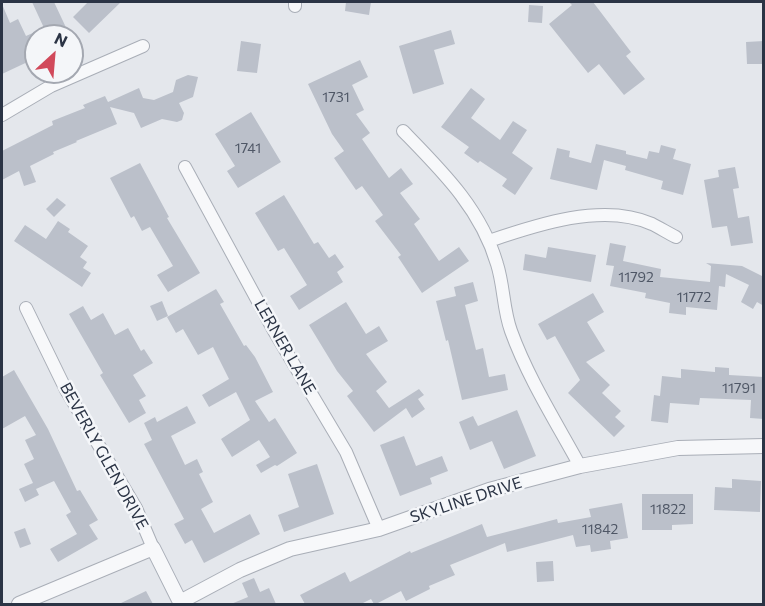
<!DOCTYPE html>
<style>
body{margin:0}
#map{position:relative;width:765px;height:606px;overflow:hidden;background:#e4e7ec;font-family:Commissioner,sans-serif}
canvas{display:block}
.frame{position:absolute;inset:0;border:3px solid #2b3445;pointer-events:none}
.north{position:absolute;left:24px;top:24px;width:60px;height:60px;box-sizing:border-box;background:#f4f6f9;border:2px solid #a4a8b1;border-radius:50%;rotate:26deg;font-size:16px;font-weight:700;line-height:24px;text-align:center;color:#2b3445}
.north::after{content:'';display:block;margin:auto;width:21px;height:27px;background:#d1495b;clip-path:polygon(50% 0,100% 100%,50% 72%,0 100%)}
</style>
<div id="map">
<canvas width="765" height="606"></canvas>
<div class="frame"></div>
<div class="north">N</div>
</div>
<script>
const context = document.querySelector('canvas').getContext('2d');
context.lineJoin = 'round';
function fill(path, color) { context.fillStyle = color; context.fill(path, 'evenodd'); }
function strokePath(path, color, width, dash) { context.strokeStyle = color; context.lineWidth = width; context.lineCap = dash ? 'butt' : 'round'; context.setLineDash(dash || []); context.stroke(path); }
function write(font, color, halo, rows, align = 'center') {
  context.font = font + ' Commissioner,sans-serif'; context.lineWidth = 5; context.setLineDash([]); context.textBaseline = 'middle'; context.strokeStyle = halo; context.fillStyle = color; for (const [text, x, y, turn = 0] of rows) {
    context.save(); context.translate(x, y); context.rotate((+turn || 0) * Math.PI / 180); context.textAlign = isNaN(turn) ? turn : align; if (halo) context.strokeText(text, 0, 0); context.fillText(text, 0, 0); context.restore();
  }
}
fill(new Path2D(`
 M32,2H54L70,36H36V58L2,74V4L10,23L18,19L26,36L44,28Z
 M88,2H121L89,33L73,17Z
 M346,2H371L369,15L345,11Z
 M569,2H593L631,52L626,56L645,79L624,95L599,64L588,73L549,24L572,5Z
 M529,5L543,6L542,23L528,22Z
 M451,30L455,44L434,50L444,84L413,94L399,46Z
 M241,41L261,44L257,73L237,71Z
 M764,41V64H747L746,42Z
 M360,60L368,77L352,85L364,110L356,114L370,133L362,139L389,178L401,168L413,184L400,193L420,219L414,224L439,261L459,247L469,261L422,293L398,257L401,255L375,221L383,215L362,186L356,190L334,158L344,151L332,134L308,84Z
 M188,75L198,77L193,97L179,103L184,113L182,120L177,122L162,119L141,128L134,113L110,107L117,124L76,141L77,142L53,152L54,154L30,166L36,182L24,186L19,171L2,180V151L53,125L52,121L85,108L83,105L105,96L108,102L139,88L143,98L154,100L173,92L176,80Z
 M471,88L485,99L471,118L500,140L513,121L527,130L512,153L533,168L515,195L502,186L507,179L480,161L478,163L464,153L469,147L441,127Z
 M251,112L281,162L238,188L227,171L235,166L215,134Z
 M596,144L626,151V154L647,159L649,151L659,153L661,145L676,149L673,159L691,164L683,195L661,189L663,181L625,170L626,166L604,160L597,190L550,179L557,148L570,151L569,157L591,163Z
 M140,163L169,217L167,218L200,273L168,292L157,275L173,266L150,227L142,231L134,216L131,218L110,178Z
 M735,167L739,188L733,189L738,218L749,216L753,243L731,246L727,226L712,228L704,180L719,177L718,170Z
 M284,195L314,244L318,242L329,258L335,254L344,267L337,272L343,282L299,310L290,296L307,285L284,248L278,251L255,213Z
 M57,198L66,205L54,217L46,209Z
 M58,221L70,229L68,232L88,246L80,257L87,262L83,268L91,273L82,287L14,241L25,225L46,239Z
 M610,243L626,246L623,261L661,269L660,277L710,282L711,266L706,263L742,266L764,277V306L757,302L753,309L741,302L749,285L726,274L725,287L719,286L717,310L686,307V315L669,313L670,303L645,298L646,293L610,286L614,266L606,265Z
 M548,247L596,255L591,282L523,270L525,254L546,258Z
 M473,282L478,301L465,305L476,350L483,348L489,377L505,374L508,390L462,400L448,340L446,341L436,301L456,296L454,287Z
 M216,289L224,302L220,304L244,346L246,345L255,357L273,392L255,401L269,422L275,418L297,453L277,466L275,465L261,473L256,465L270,457L259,440L232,457L221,439L250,420L236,392L209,407L202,395L229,379L213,347L198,355L183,329L176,333L167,317Z
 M593,293L604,312L587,322L605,351L586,362L610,385L602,393L621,411L615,417L625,426L614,437L568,393L580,380L555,336L547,340L538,324Z
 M162,301L168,316L157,321L150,306Z
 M346,302L366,334L379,326L388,341L366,354L387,382L376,391L389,408L419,389L424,395L418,399L425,409L412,418L406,408L374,432L347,396L353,391L337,371L309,325Z
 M83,306L91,320L103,313L115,335L128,328L141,351L144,349L153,363L133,375L146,396L139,400L146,413L129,423L100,375L103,373L69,314Z
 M715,367L729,368V375L764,377V419L750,418L751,400L700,398L699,405L670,403L668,423L651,421L654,395L660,396L662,376L681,378V369L715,372Z
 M14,370L48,429L77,491L80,490L98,520L89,525L98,539L58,562L50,549L77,534L66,515L71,512L54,481L36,489L39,495L25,502L19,489L33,483L24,464L34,459L25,440L36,435L25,416L2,429V377Z
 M187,406L196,423L171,436L185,465L197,459L203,472L199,474L213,502L201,509L214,533L250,514L260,534L204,563L192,540L185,544L174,524L184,519L144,444L152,440L144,423L155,417L157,422Z
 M517,410L536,456L504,469L492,441L470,450L459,422L473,416L478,426Z
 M404,436L416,466L442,456L448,471L430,478L432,484L400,496L380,445Z
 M317,464L334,514L284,532L278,515L299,507L288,474Z
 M732,479L761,481L760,512L714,510L715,487L732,488Z
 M642,494H693V524L672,525V530H642Z
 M622,503L628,538L610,541L611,549L591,552L590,545L576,547L573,535L507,552L505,543L450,565L455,575L429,586L430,589L406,601L401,591L376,604H374L371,599L361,604H305L300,595L345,572L350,582L410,551L411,553L482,524L487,537L557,519L558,523L591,517L589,509Z
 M25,528L31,544L20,548L14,532Z
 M553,561L554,581L537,582L536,562Z
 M254,578L260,592L269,588L276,604H231L248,597L242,583Z
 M146,591L153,604H119Z`), '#bbc0ca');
const minor = new Path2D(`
 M295,6V2
 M2,115L51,86L143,46
 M403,131C442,171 481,209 497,264C504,286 503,309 511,331C528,378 556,422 580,466
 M185,167L274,331L346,452L379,529
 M489,241C536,225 603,202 652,224C660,228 668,233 676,237
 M26,308L66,390L136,508L153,548`);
const tertiary = new Path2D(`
 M180,602L240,570L290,549L379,529L489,490L580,466L678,448L764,446
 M19,604L153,548L181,604`);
strokePath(minor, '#a9aeb7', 14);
strokePath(tertiary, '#a9aeb7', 16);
strokePath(minor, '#f7f8fa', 12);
strokePath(tertiary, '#f7f8fa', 14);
write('14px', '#4f5766', null, [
 ["1731",336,97],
 ["1741",248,148],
 ["11792",636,277],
 ["11772",694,297],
 ["11791",739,388],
 ["11822",668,509],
 ["11842",600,529]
]);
write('16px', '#2b3445', '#f4f6f9', [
 ["LERNER LANE",285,347,60],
 ["BEVERLY GLEN DRIVE",104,456,61],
 ["SKYLINE DRIVE",466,500,-18]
]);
</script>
